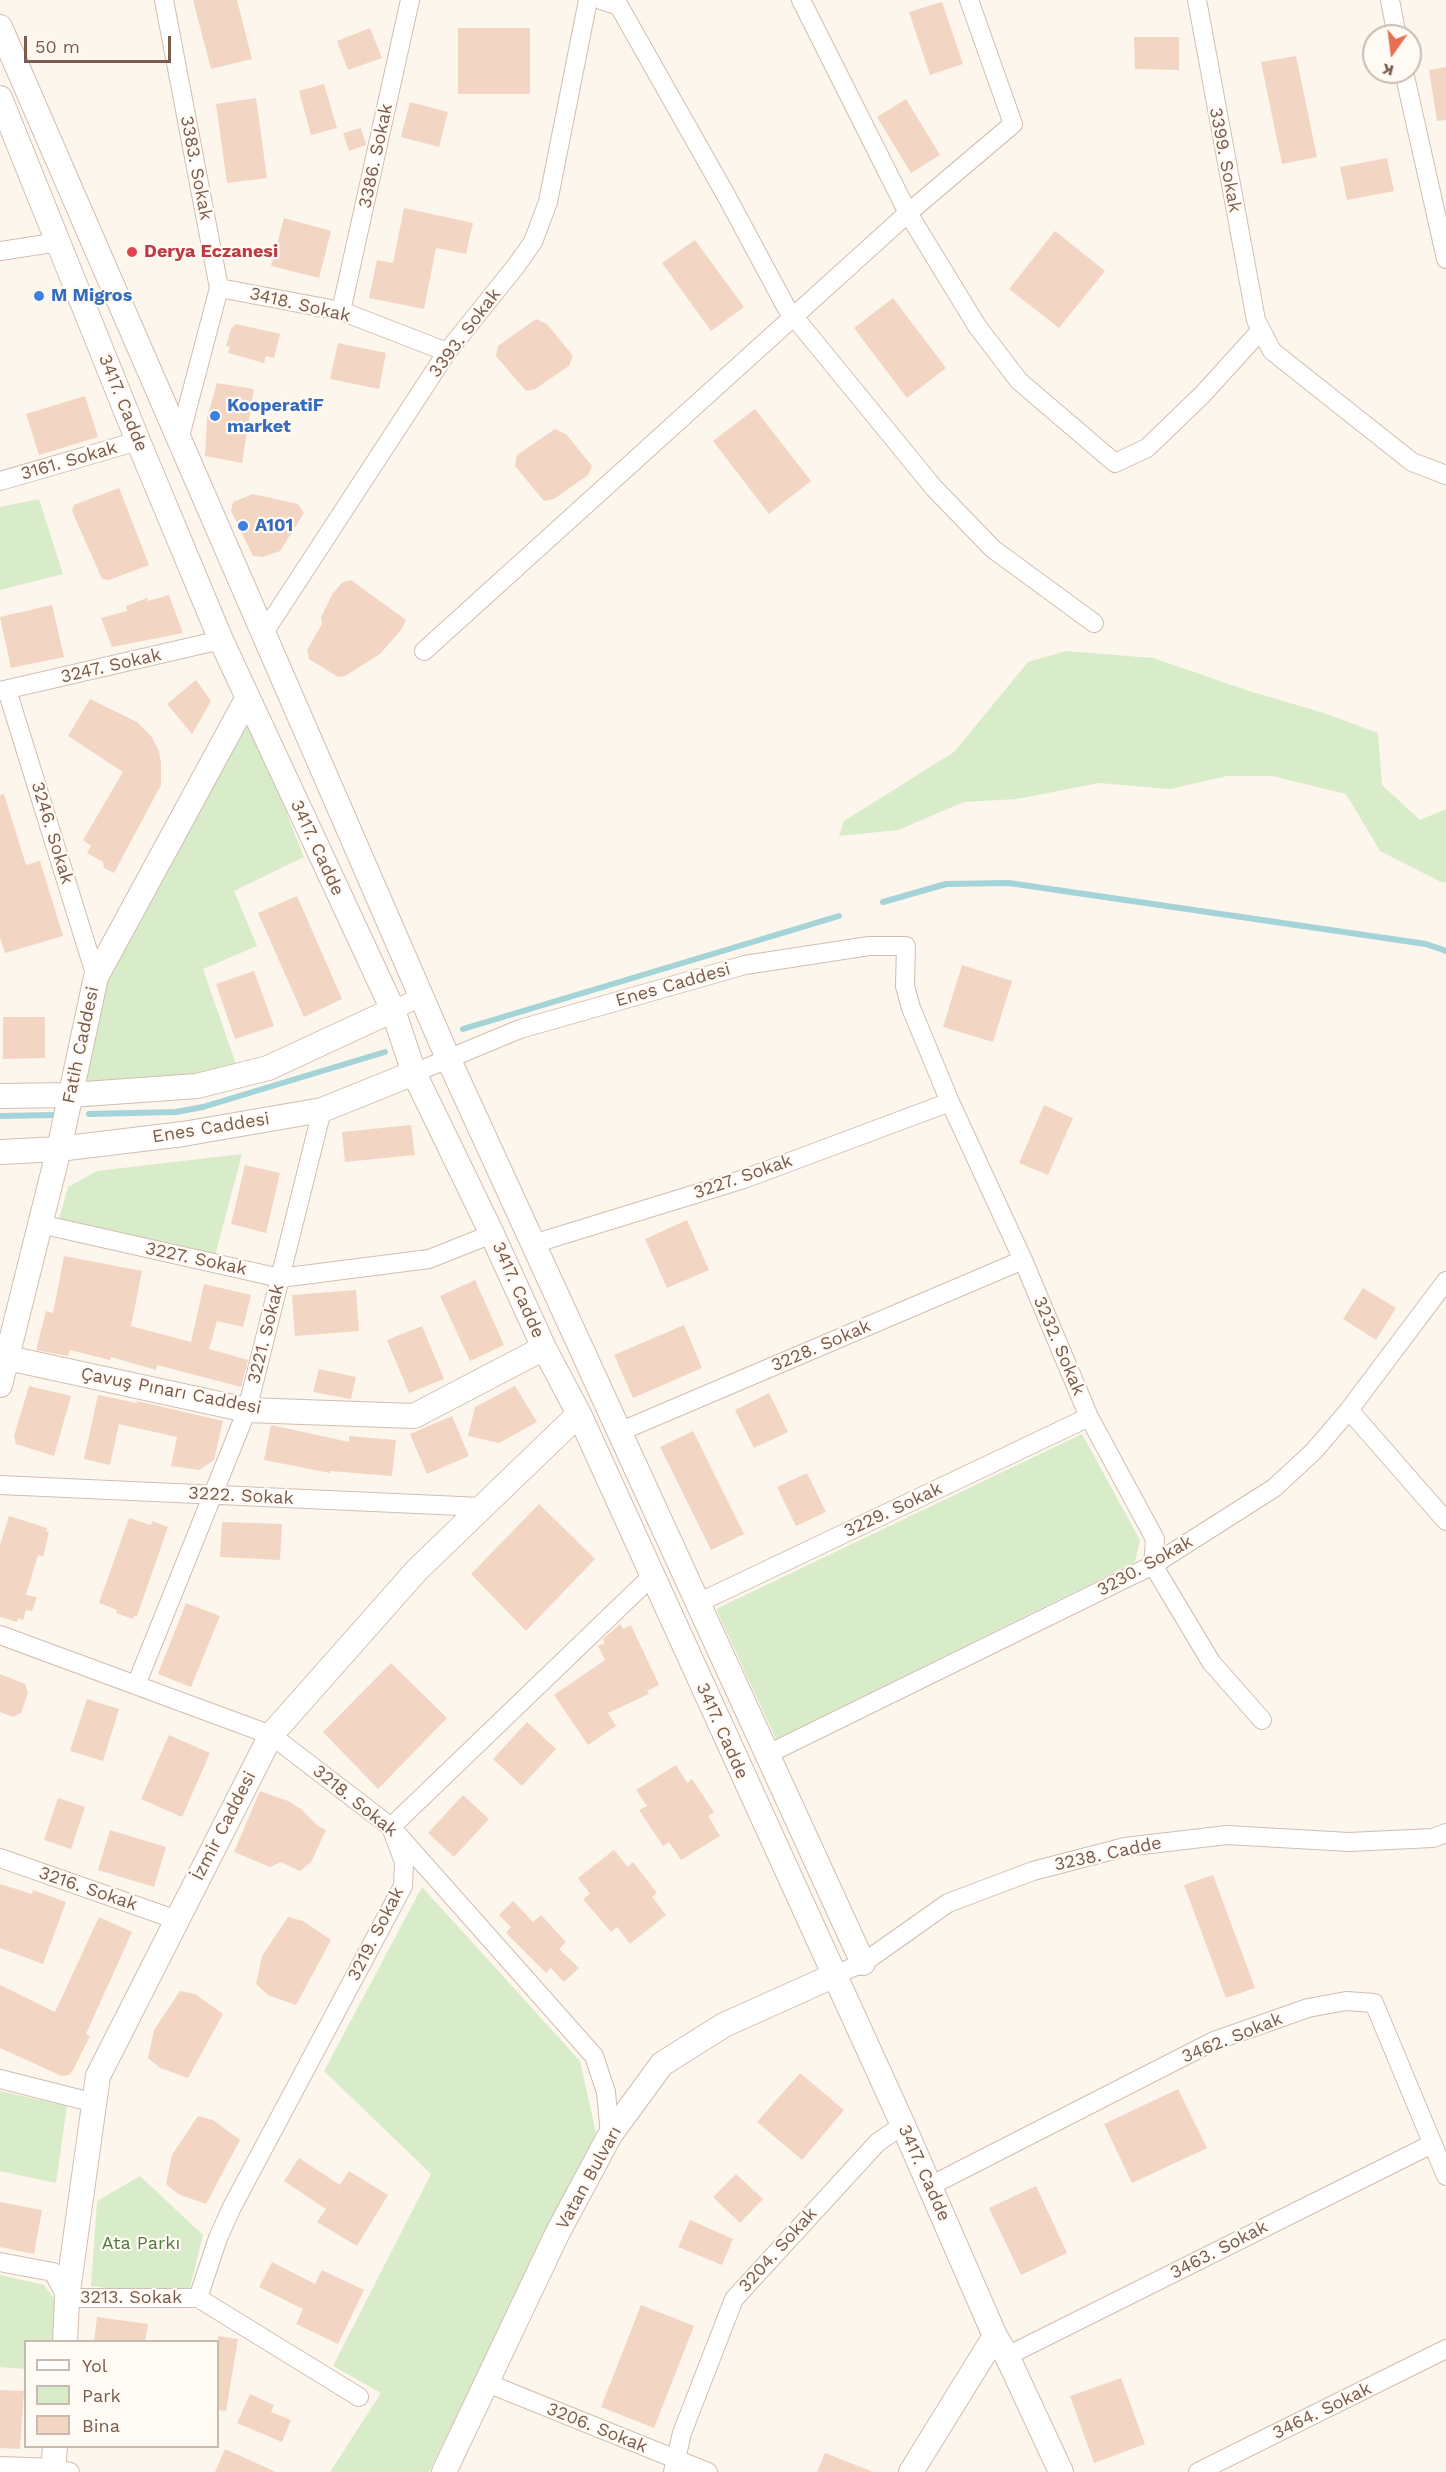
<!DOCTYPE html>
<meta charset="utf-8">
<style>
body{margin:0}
#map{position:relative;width:1446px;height:2472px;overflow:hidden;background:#fdf6ec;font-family:"Work Sans",sans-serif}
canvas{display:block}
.legend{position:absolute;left:24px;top:2340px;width:195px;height:108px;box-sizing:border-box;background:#fffaf3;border:2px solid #cabbb1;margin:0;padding:8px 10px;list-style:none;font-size:18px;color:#7a5c4d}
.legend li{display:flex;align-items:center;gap:12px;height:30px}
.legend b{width:30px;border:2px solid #cabbb1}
.north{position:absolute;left:1362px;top:24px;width:60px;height:60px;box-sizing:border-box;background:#fffaf3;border:2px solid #cabbb1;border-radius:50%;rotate:194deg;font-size:16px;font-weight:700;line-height:24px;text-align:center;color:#7a5c4d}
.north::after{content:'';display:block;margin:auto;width:21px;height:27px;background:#e76f51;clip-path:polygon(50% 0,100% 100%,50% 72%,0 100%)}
.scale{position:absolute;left:24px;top:36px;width:147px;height:27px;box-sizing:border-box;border:3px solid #7a5c4d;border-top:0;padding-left:8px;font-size:18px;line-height:21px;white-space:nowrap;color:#7a5c4d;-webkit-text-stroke:4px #fffaf3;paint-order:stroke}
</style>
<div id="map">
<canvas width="1446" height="2472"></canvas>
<ul class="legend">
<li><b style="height:8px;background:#fff"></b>Yol</li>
<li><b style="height:16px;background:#d8ecc9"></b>Park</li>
<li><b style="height:16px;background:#f3d5c3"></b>Bina</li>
</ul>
<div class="north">K</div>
<div class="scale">50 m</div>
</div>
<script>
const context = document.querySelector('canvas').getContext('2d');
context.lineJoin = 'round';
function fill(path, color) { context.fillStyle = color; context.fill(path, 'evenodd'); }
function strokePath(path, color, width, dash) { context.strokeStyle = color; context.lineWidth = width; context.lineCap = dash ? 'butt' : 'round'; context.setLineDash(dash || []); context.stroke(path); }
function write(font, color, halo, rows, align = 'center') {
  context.font = font + ' "Work Sans",sans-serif'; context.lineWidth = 4.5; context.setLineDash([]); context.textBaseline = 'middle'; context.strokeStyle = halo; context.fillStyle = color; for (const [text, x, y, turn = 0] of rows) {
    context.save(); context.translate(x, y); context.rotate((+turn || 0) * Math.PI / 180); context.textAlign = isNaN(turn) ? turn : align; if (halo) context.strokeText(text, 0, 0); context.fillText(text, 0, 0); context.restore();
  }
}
fill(new Path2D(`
 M39,499L63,574L0,590V507Z
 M1066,651L1153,658L1249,691L1324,713L1378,733L1382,785L1420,820L1446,809V882L1443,883L1380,851L1346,794L1272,776H1227L1170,789L1099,783L1017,799L964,802L898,830L839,836L844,821L954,752L1028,662Z
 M249,719L304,857L234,891L257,946L203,969L240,1076L78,1088L103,978Z
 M242,1154L213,1263L59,1219L68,1187L97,1171Z
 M1082,1434L1140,1540L1135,1562L776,1739L716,1609Z
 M422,1887L580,2061L596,2133L429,2472H330L381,2393L333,2366L431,2174L324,2071Z
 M0,2091L67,2106L56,2183L0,2171Z
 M140,2176L203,2235L189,2292L132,2291L91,2286L97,2201Z
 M0,2275L44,2285L57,2302L52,2341L26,2342L25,2369L0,2367Z`), '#d8ecc9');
strokePath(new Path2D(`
 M883,902L946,884L1009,883L1426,944L1446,951
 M463,1029L839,916
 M89,1114L176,1112L203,1107L385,1052
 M0,1116L54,1115`), '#a5d3da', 6);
fill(new Path2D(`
 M193,0H237L252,59L211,69Z
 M942,2L963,64L930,75L909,12Z
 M370,28L382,58L348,70L337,41Z
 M458,28H530V94H458Z
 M1134,37H1179V70L1135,69Z
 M1296,56L1317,157L1282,164L1261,62Z
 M1446,67V120L1437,121L1429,70Z
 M324,84L337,128L311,135L299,91Z
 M256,98L267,178L227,183L216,104Z
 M906,99L940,155L911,173L877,117Z
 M410,102L448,112L439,147L401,137Z
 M361,128L366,145L349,151L343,133Z
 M1387,158L1394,191L1347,200L1340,167Z
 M404,208L473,223L466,254L436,248L424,309L369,298L377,260L393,263Z
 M284,218L331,231L319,278L271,266Z
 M1055,231L1105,271L1059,328L1009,289Z
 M695,240L744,307L711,331L662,263Z
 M893,298L946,368L907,398L854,328Z
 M536,319L547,324L573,356L569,366L535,389L526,391L496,356L498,346Z
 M236,324L280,334L274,358L266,356L264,363L228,353L230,347L226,346L231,329Z
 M338,343L386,353L379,389L330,379Z
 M217,383L254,389L242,463L205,456L207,418Z
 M85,396L98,437L39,455L26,414Z
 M755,409L811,481L769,514L713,441Z
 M555,429L566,434L592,466L588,475L554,499L544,501L515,466L517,455Z
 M119,488L149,565L109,580L102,579L72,511L74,505Z
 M253,494L298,504L304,513L280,551L263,557L253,556L231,511L233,502Z
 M351,580L406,620L401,630L380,654L345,676L338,677L309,659L307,650L322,624L321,617L333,593L343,582Z
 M169,595L183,633L112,647L101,618L127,611L126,606L147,598L148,601Z
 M52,605L64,657L11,668L0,617Z
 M196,680L211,701L192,734L167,704Z
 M90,699L137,722L151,736L159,751L161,763V785L114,873L104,868L103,862L87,853L91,846L83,840L123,772L68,736Z
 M4,794L26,865L40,861L63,936L5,953L0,938V795Z
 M297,896L342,999L304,1017L258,913Z
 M962,965L1012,981L993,1042L943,1027Z
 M254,971L274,1026L235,1039L216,984Z
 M3,1017H45V1058L3,1059Z
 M1044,1105L1073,1118L1048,1175L1019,1163Z
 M411,1125L415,1155L345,1162L342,1132Z
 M245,1165L280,1173L266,1233L231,1224Z
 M687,1220L709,1270L667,1288L645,1239Z
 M64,1256L142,1271L131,1326L191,1342L204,1284L251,1295L243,1327L217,1321L209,1349L248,1360L241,1387L157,1365L156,1370L111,1357L110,1360L70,1350L68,1356L36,1350L46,1311L53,1313Z
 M475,1280L504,1345L470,1361L440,1296Z
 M1363,1288L1396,1308L1376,1340L1343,1319Z
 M356,1290L359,1331L295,1336L292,1295Z
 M684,1325L702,1368L633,1398L614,1355Z
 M422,1326L444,1379L409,1393L387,1340Z
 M319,1369L356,1377L351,1399L313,1392Z
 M29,1386L71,1396L54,1456L16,1444L14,1436Z
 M515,1386L537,1422L499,1443L468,1436L475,1407Z
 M769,1393L788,1432L754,1448L735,1410Z
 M98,1395L137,1403V1401L223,1421L214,1460L199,1470L171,1466L177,1437L119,1424L110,1465L84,1459Z
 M452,1416L469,1456L427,1474L410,1434Z
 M271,1425L349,1442V1436L396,1440L392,1476L330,1471V1473L264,1460Z
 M693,1431L744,1534L711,1550L660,1447Z
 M807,1473L826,1512L796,1526L777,1487Z
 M539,1504L595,1559L526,1631L471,1574Z
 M9,1516L47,1528L46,1531L49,1532L43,1557L38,1555L26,1595L37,1597L32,1611L26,1610L23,1620L18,1618L17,1622L0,1617V1545Z
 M129,1518L151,1525L152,1521L168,1527L137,1616H134L133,1619L116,1613L117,1610L99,1603Z
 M222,1522L282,1524L280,1560L220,1557Z
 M186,1603L220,1616L191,1687L158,1674Z
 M620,1624L623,1629L631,1625L659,1685L647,1691L649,1694L608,1713L616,1726L588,1745L554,1695L605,1660L598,1646L605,1643L603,1639Z
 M391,1663L447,1718L378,1789L323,1732Z
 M0,1674L25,1684L28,1693L21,1713L13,1717L0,1712Z
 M87,1699L119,1709L103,1761L70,1751Z
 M527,1722L556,1749L522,1786L493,1759Z
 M169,1735L210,1753L182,1817L141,1799Z
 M676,1765L687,1783L692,1779L714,1812L708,1816L720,1836L681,1860L669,1842L663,1846L639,1810L647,1806L636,1790Z
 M260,1791L288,1801L301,1809L318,1826L326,1830L311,1862L300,1871L281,1862L270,1867L234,1852Z
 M463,1795L489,1819L454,1857L428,1833Z
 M58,1798L85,1807L71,1849L44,1840Z
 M110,1830L166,1847L154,1887L98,1870Z
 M614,1850L628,1867L633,1862L657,1893L652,1897L666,1915L630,1944L617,1927L611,1932L583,1899L590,1894L578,1878Z
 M1213,1875L1255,1988L1226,1998L1184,1885Z
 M0,1884L32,1894L33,1890L66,1902L43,1964L0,1948Z
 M513,1901L533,1922L541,1915L566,1942L559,1949L579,1968L564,1982L551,1968L546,1973L506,1933L511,1927L499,1915Z
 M99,1917L132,1932L86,2034L90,2036L73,2070L69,2075L62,2076L0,2048V1985L55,2012Z
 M288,1917L303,1921L331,1940L296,2005L268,1995L256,1984L262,1956Z
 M180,1991L195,1994L223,2014L188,2078L160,2068L148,2058L154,2030Z
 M800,2073L844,2110L802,2160L757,2122Z
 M1178,2089L1207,2148L1132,2183L1104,2124Z
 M198,2116L213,2120L240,2140L206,2204L178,2194L166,2184L172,2155Z
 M299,2158L340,2185L349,2171L388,2195L357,2246L317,2222L326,2209L284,2181Z
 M736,2174L763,2199L740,2223L713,2197Z
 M1036,2186L1067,2253L1021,2275L989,2208Z
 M0,2202L42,2210L34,2254L0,2247Z
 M690,2220L733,2239L722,2265L678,2247Z
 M272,2262L315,2284L322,2270L364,2290L338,2344L296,2324L303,2309L259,2287Z
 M641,2305L694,2326L654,2428L601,2407Z
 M97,2317L148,2324L145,2342H94Z
 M218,2336L238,2339L226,2411L218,2410Z
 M1121,2378L1145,2444L1094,2463L1070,2396Z
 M0,2390L24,2391L20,2449L0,2448Z
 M250,2394L274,2405L271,2412L291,2420L282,2442L237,2423Z
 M225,2449L276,2472H215Z
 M825,2453L871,2471V2472H817Z`), '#f3d5c3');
const minor = new Path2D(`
 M164,0L219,288L179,440
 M601,0L619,6L727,197L786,307L934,488L993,549L1094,623
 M801,0L908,213L977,326L1019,381L1115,463L1147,448L1203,394L1261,330
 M1197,0L1256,320L1272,351L1412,462L1446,475
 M1390,0L1397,36
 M1404,72L1446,259
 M0,251L59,242
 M219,288L341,311L447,352
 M341,311L410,0
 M0,481L138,441
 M263,634L447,352L516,266L533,242L548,202L588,0
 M424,651L908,213L1013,124L969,0
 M7,690L96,977
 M0,691L221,640
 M393,1010L421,997
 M414,1073L520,1029L745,965L869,946H906L905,986L911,1008L950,1102L1023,1260L1089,1417L1155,1539L1153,1565L1211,1662L1262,1720
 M40,1224L280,1278L429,1259L492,1234
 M533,1244L744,1179L950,1102
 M1349,1410L1446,1521
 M619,1432L1023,1260
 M0,1485L482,1507
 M698,1603L1089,1417
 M0,1635L271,1735L391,1827L594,2056L606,2092L610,2135
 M136,1685L247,1410L322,1110
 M768,1754L1153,1565L1274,1488L1314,1451L1349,1410L1446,1281
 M0,1858L177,1920
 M833,1976L863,1963L948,1903L1033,1871L1125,1847L1227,1835L1349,1842L1433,1838L1446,1833
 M0,2079L95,2103
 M930,2186L1214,2041L1308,2008L1346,2001L1374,2003L1446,2176
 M0,2262L53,2272L67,2298H198L359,2397
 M198,2298L218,2238L232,2207L403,1886L404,1862L391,1827L652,1576
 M1007,2356L1432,2144
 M487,2383L708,2472
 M0,2466L53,2468L70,2472
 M673,2472L682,2433L734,2299L878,2142L903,2125
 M1198,2472L1446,2349`);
const tertiary = new Path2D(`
 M0,27L448,1058L863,1963
 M0,98L138,441L221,640L393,1010L414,1073L492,1234L544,1348L579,1414L903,2125L995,2336L1007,2356L1061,2472
 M0,1096L71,1095L197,1086L268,1068L393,1010
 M0,1152L59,1149L183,1134L322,1110L414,1073
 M0,1359L8,1358L247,1410L414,1416L544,1348
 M0,1385L59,1149L96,977L247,699
 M65,2342L67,2298L98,2076L271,1735L417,1570L579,1414
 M53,2472L55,2446
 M444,2472L558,2232L610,2135L662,2064L724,2025L833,1976
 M911,2472L995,2336`);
strokePath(minor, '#d1beb0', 20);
strokePath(tertiary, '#d1beb0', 26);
strokePath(minor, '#fff', 18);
strokePath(tertiary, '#fff', 24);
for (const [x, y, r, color] of [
 [132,252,6,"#e0444e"],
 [39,296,6,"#3f7fe0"],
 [215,416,6,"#3f7fe0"],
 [243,526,6,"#3f7fe0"]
]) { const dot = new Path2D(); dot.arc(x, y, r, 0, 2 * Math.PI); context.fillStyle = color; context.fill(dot); strokePath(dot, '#fffaf3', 2); }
write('18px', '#7a5c4d', '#fffaf3', [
 ["3386. Sokak",376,156,-78],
 ["3399. Sokak",1225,160,79],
 ["3383. Sokak",196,168,79],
 ["3418. Sokak",300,305,13],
 ["3393. Sokak",465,333,-53],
 ["3417. Cadde",123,403,68],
 ["3161. Sokak",69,461,-16],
 ["3247. Sokak",111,666,-13],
 ["3246. Sokak",52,833,73],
 ["3417. Cadde",317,848,65],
 ["Enes Caddesi",673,985,-16],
 ["Fatih Caddesi",81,1045,-78],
 ["Enes Caddesi",211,1128,-9],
 ["3227. Sokak",743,1177,-19],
 ["3227. Sokak",196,1259,12],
 ["3417. Cadde",518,1290,66],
 ["3221. Sokak",266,1334,-76],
 ["3228. Sokak",821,1346,-23],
 ["3232. Sokak",1059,1346,67],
 ["Çavuş Pınarı Caddesi",171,1391,11],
 ["3222. Sokak",241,1496,3],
 ["3229. Sokak",893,1510,-25],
 ["3230. Sokak",1145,1566,-29],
 ["3417. Cadde",722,1731,66],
 ["3218. Sokak",355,1801,39],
 ["İzmir Caddesi",224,1826,-63],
 ["3238. Cadde",1108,1854,-12],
 ["3216. Sokak",88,1889,19],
 ["3219. Sokak",376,1934,-63],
 ["3462. Sokak",1232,2038,-22],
 ["3417. Cadde",924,2173,66],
 ["Vatan Bulvarı",589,2178,-61],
 ["3204. Sokak",778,2250,-48],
 ["3463. Sokak",1219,2250,-27],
 ["3213. Sokak",131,2298],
 ["3464. Sokak",1322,2411,-26],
 ["3206. Sokak",597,2428,22]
]);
write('bold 18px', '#be3a42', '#fffaf3', [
 ["Derya Eczanesi",144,252]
], 'left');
write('bold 18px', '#366cbe', '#fffaf3', [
 ["M Migros",51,296],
 ["KooperatiF",227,406],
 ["market",227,427],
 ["A101",255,526]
], 'left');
write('18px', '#537a41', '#fffaf3', [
 ["Ata Parkı",141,2244]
]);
</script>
